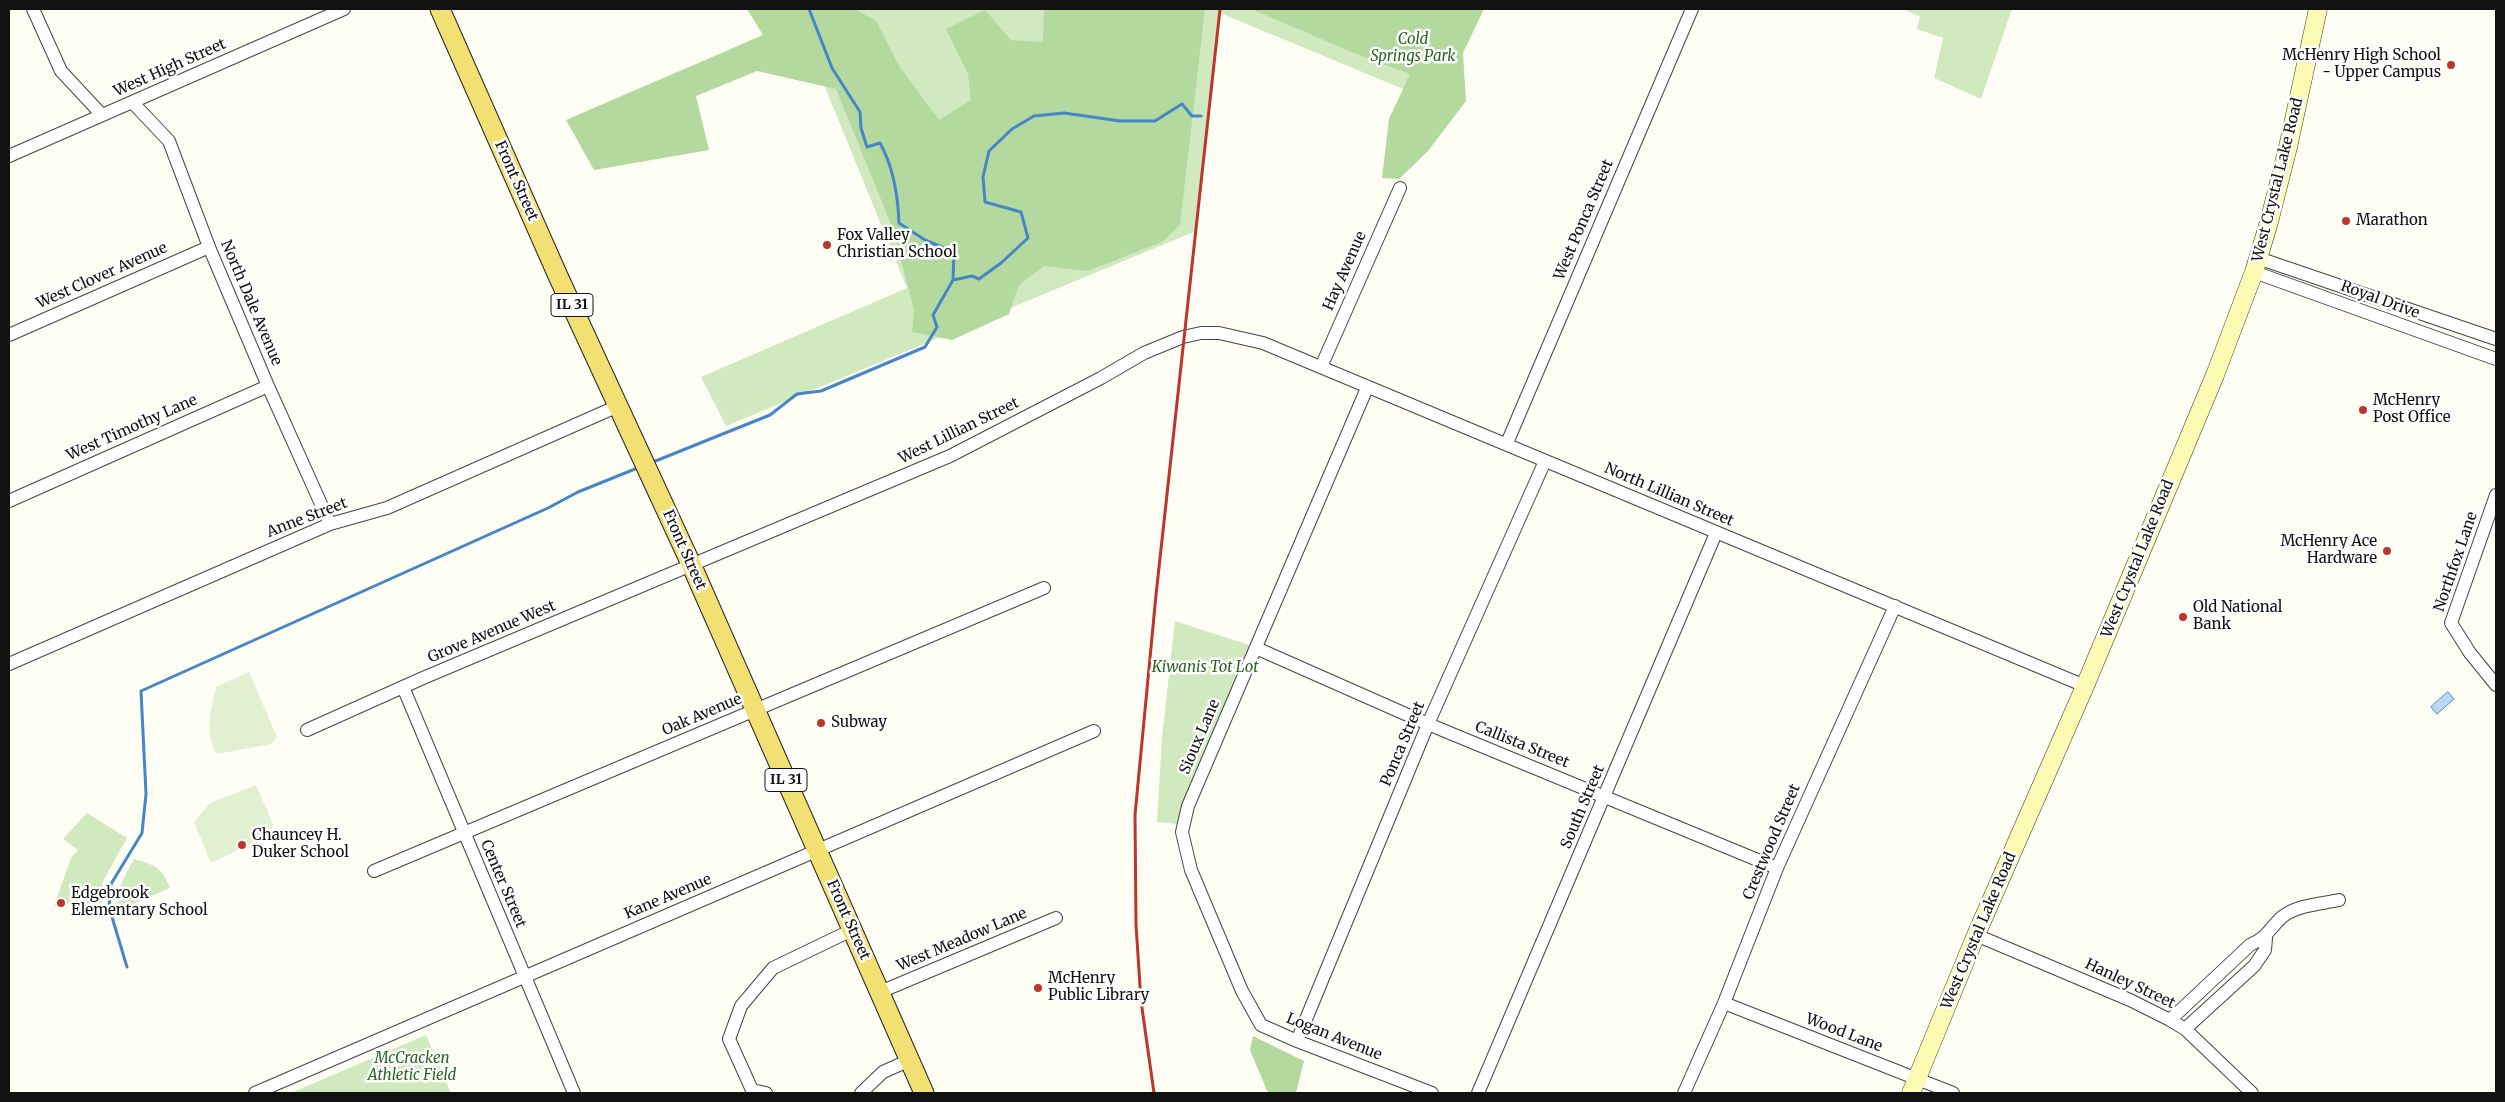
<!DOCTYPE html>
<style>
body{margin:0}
#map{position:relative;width:2505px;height:1102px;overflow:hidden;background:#fffef5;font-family:Merriweather,serif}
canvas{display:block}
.frame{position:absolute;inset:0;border:10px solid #111;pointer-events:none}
</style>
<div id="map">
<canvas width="2505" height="1102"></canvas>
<div class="frame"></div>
</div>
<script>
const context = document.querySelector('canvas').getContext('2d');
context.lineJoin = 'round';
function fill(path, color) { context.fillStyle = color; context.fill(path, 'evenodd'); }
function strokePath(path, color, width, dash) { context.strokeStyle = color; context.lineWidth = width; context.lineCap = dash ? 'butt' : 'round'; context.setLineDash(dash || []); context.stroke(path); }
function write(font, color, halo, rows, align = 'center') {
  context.font = font + ' Merriweather,serif'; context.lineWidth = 5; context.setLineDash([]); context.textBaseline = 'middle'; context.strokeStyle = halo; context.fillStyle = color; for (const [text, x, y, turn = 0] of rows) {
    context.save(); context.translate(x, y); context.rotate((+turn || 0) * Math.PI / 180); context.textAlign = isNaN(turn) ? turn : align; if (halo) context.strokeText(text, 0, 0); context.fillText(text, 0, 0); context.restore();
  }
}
fill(new Path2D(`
 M793,9H1469L1437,103L1220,13L1196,231L726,426L701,377L907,288Z
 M1904,9H2012L1981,99L1934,78L1943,38L1917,29L1920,17Z
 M1175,621L1252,646L1178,824L1157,822L1162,738Z
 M87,813L127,838L103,881L101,903L90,909L85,900L54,906L71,858L78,850L63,839Z
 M134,859C155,865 162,867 170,888L119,910C115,890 125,876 134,859Z
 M426,1035L451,1093H291Z`), '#d0e9bf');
fill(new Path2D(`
 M747,9H855L876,21L899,66L939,120L971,100L968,74L946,29L985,10L1011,40L1043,42L1044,9H1205L1180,225L1162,242L1088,271L1044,266L1019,285L1009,314L952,340L912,332L914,310L893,229L836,89L757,71L696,96L709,150L594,170L566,120L763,35Z
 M1256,9H1484L1463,53L1466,101L1428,151L1399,179L1382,178L1389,119L1410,74L1361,56L1256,11Z
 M1253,1036L1304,1061L1296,1093H1268L1250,1050Z`), '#b3d99f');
fill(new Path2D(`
 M249,672L277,737L271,744L217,754C204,734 211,709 216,687Z
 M256,785L273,824L270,835L211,863L194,822L210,803Z`), '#e2f0d1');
const water = new Path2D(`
 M2448,692L2454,699L2437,714L2431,707Z`);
fill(water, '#bcd9f4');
strokePath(water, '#4686c8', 1);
strokePath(new Path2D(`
 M809,9L832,68L860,112L861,128L867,147L880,143C894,168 898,196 899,223L925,240L954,252L953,280
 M653,462L770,415L797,394L821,391L925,347L937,327L933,315L953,280L972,276L979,279L1001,263L1028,238L1021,212L985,202L983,177L989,151L1012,129L1034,116L1064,113L1120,121H1155L1182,104L1192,116H1201
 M127,967L109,907L111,884L142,833L146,794L141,691L548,508L578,492L635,469`), '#4686c8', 3);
const street = new Path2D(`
 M33,9L61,71L102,115
 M133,103L169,141L209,247L268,386L330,524
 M9,156L344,9
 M2258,258L2496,339
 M2254,272L2496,359
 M9,335L209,247
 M1321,367L1400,188
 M1367,388L1188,806L1182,832L1191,870L1242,991L1261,1025L1297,1041L1432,1093
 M1507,443L1692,9
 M2496,495L2451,623L2470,653L2496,685
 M9,501L268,386
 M1256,648L1428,724L1777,868
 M9,664L330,524L387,508L618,406
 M403,687L574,1093
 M307,730L423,678L950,456L1101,378L1144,353L1183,337L1201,333H1219L1263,343L2085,686
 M374,871L1044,588
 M1976,935L2130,1000L2170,1020L2185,1029L2252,1093
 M880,992L1056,918
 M1724,1003L1953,1093
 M2170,1020L2250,945C2269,936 2268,930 2282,917C2297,905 2321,904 2339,900
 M2185,1029L2254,966L2265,950L2266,938
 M1297,1041L1428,724L1545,461
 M255,1093L1094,731
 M766,1093L752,1090L729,1039L741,1006L773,968L852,930
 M861,1093L883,1072L910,1060
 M1478,1093L1716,533
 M1684,1093L1724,1003L1777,868L1895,606`);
const secondary = new Path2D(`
 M1911,1093L1976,935L2085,686L2215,375L2254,272L2269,222L2288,147L2318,9`);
const primary = new Path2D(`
 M440,9L558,276L691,564L924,1093`);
strokePath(street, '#444', 14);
strokePath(secondary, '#333', 19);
strokePath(primary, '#222', 21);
strokePath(street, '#fff', 12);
strokePath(secondary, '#fbfbb4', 18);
strokePath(primary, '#f2e172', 19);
strokePath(new Path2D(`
 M1154,1093L1141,1001L1136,925L1135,815L1156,595L1220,9`), '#bd362d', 3);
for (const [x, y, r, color] of [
 [2451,65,5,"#bd362d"],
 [2346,221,5,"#bd362d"],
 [827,245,5,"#bd362d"],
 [2363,410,5,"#bd362d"],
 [2387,551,5,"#bd362d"],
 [2183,617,5,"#bd362d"],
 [821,723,5,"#bd362d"],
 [242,845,5,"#bd362d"],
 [61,903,5,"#bd362d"],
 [1038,988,5,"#bd362d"]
]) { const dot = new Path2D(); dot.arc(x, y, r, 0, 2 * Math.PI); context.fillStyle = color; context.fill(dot); strokePath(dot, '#fff', 2); }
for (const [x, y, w] of [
 [572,305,42],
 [786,780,42]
]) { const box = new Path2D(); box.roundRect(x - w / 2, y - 11.5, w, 23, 4); context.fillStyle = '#fff'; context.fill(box); strokePath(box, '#111', 1); }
write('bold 14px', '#111', null, [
 ["IL 31",572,305],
 ["IL 31",786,780]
]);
write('italic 15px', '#296723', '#fff', [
 ["Cold",1413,40],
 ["Springs Park",1413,57],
 ["Kiwanis Tot Lot",1205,668],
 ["McCracken",412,1059],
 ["Athletic Field",412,1076]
]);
write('15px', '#111', '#fff', [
 ["McHenry High School",2441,56,"right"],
 ["- Upper Campus",2441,73,"right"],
 ["Marathon",2356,221],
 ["Fox Valley",837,236],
 ["Christian School",837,253],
 ["McHenry",2373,401],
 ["Post Office",2373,418],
 ["McHenry Ace",2377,542,"right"],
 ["Hardware",2377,559,"right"],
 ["Old National",2193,608],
 ["Bank",2193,625],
 ["Subway",831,723],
 ["Chauncey H.",252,836],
 ["Duker School",252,853],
 ["Edgebrook",71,894],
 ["Elementary School",71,911],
 ["McHenry",1048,979],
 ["Public Library",1048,996]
], 'left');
write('15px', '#111', '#fff', [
 ["West High Street",170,68,-24],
 ["West Crystal Lake Road",2278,180,-76],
 ["Front Street",516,181,66],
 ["West Ponca Street",1584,220,-67],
 ["Hay Avenue",1345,271,-66],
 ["West Clover Avenue",102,276,-24],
 ["Royal Drive",2380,300,20],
 ["North Dale Avenue",251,303,67],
 ["West Timothy Lane",132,428,-24],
 ["West Lillian Street",959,431,-26],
 ["North Lillian Street",1669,495,23],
 ["Anne Street",307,518,-21],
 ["Front Street",684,550,66],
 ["West Crystal Lake Road",2138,559,-68],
 ["Northfox Lane",2456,562,-71],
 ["Grove Avenue West",492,632,-23],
 ["Oak Avenue",702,715,-23],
 ["Sioux Lane",1200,737,-67],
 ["Ponca Street",1403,744,-67],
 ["Callista Street",1522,745,22],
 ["South Street",1583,807,-67],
 ["Crestwood Street",1772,842,-67],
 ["Center Street",503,884,67],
 ["Kane Avenue",668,897,-23],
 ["Front Street",848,920,66],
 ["West Crystal Lake Road",1979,931,-67],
 ["West Meadow Lane",962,940,-23],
 ["Hanley Street",2130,984,25],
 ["Wood Lane",1844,1033,21],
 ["Logan Avenue",1334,1037,22]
]);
</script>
